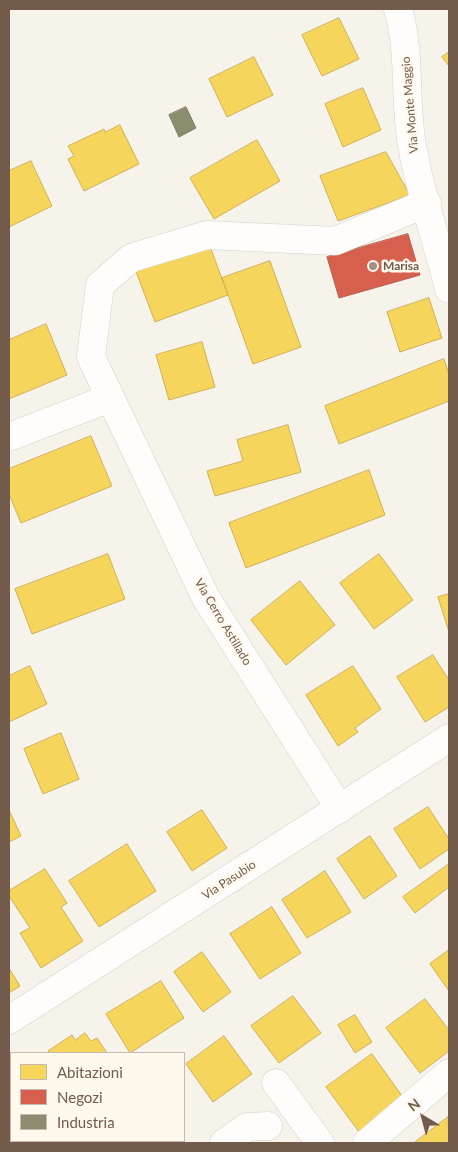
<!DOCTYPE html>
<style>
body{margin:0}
#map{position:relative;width:458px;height:1152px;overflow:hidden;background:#f6f3eb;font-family:Lato,sans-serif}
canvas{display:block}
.frame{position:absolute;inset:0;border:10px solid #735b4c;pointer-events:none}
.legend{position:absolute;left:10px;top:1052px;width:175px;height:90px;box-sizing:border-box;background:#fef8ed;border:1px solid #c6b9ad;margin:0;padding:6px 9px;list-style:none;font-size:15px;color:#735b4c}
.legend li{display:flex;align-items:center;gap:10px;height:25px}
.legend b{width:25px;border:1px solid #c6b9ad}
.north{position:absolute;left:398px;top:1092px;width:50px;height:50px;-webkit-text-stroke:4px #fef8ed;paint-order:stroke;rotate:323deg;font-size:14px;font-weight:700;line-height:20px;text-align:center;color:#735b4c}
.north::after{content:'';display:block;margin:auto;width:18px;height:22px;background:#735b4c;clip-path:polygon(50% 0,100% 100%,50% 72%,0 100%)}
</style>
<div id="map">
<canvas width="458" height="1152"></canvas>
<div class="frame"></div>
<ul class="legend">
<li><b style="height:14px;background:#f6d55c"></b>Abitazioni</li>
<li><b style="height:14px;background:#d6604d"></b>Negozi</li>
<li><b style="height:14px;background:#8c8c6e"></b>Industria</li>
</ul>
<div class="north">N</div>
</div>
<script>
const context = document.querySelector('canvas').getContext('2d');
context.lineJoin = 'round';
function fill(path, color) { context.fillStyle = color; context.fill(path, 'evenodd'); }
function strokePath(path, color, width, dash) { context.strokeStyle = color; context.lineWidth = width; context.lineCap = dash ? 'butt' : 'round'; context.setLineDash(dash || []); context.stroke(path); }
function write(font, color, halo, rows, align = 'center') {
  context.font = font + ' Lato,sans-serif'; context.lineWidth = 5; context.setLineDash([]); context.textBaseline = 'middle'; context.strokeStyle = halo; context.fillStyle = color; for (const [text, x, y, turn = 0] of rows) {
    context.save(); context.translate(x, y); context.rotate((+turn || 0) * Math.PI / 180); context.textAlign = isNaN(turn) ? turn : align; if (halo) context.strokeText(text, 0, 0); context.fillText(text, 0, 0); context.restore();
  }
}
const homes = new Path2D(`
 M339,18L359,59L322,76L302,35Z
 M449,52V66L442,57Z
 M254,57L273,95L227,117L209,79Z
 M363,88L381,130L343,147L325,104Z
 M120,125L139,164L84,191L68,159L74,156L68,146L104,129L105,132Z
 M257,140L280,181L214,219L190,178Z
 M386,152L410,195L338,221L320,176Z
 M31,161L52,206L9,227V171Z
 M208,241L228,295L155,322L135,269Z
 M270,261L301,347L253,364L222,278Z
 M429,298L442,338L400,352L387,312Z
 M46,324L67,375L9,399V340Z
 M202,342L215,387L169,400L156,355Z
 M444,359L449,374V401L339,444L325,406Z
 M288,425L301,472L215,496L207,471L243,461L237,440Z
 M91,436L112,486L21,523L9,494V469Z
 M369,470L385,515L246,568L229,523Z
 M108,554L125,599L32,634L15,589Z
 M379,554L413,600L374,629L340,583Z
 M300,581L335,625L286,665L251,620Z
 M449,594V632L438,597Z
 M433,655L449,680V707L425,722L397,677Z
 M30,666L47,704L9,722V676Z
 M353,666L381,709L355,728L358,732L338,746L306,695Z
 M61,733L79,779L43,794L24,749Z
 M428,807L449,839V849L420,869L394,829Z
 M9,810L21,836L9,842Z
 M202,810L227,848L192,871L167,832Z
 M370,836L397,876L364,899L337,859Z
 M127,844L156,891L99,927L69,881Z
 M449,864V887L415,913L403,897Z
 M45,869L67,903L61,907L83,941L41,968L20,933L30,928L9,896V891Z
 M325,871L351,912L307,938L282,900Z
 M272,907L301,953L260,979L230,934Z
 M449,950V991L430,964Z
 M202,952L231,992L203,1012L174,972Z
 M9,968L20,986L9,993Z
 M161,981L184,1018L130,1053L106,1014Z
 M293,996L321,1033L279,1063L251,1026Z
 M425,999L449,1030V1051L420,1073L386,1028Z
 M355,1015L372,1042L355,1053L338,1025Z
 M85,1033L91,1041L97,1038L107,1053H50L48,1051L72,1035L75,1040Z
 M224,1036L252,1074L213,1102L186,1064Z
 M372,1054L405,1100L359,1132L326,1087Z
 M448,1117L449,1143H414Z
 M116,1141H137L133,1143H117Z`);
fill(homes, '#f6d55c');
strokePath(homes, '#cfb057', 1);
const shops = new Path2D(`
 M408,234L420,275L339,298L327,257Z`);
fill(shops, '#d6604d');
strokePath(shops, '#b85e4d', 1);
const industry = new Path2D(`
 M186,107L196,128L179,137L169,115Z`);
fill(industry, '#8c8c6e');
strokePath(industry, '#847d64', 1);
const minor = new Path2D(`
 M398,9C411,53 404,100 412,145C420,193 437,241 449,289
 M9,437L110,398
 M340,809L206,598L91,357L100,285L131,258L207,235L335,241L427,203
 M9,1020L449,738
 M276,1083L320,1143
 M9,1090L11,1093
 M41,1141L43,1143
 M224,1143L247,1127L268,1126
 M367,1143L449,1073`);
strokePath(minor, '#d5d0c9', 29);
strokePath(minor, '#fefdfc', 28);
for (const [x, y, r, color] of [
 [373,266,5,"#a19084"]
]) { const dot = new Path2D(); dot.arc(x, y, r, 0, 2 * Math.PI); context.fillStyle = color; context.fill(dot); strokePath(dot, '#fef8ed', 2); }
write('12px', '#735b4c', '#fef8ed', [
 ["Via Monte Maggio",410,105,-95],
 ["Via Cerro Astillado",223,622,59],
 ["Via Pasubio",229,880,-33]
]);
write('bold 12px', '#735b4c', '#fef8ed', [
 ["Marisa",383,266]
], 'left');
</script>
